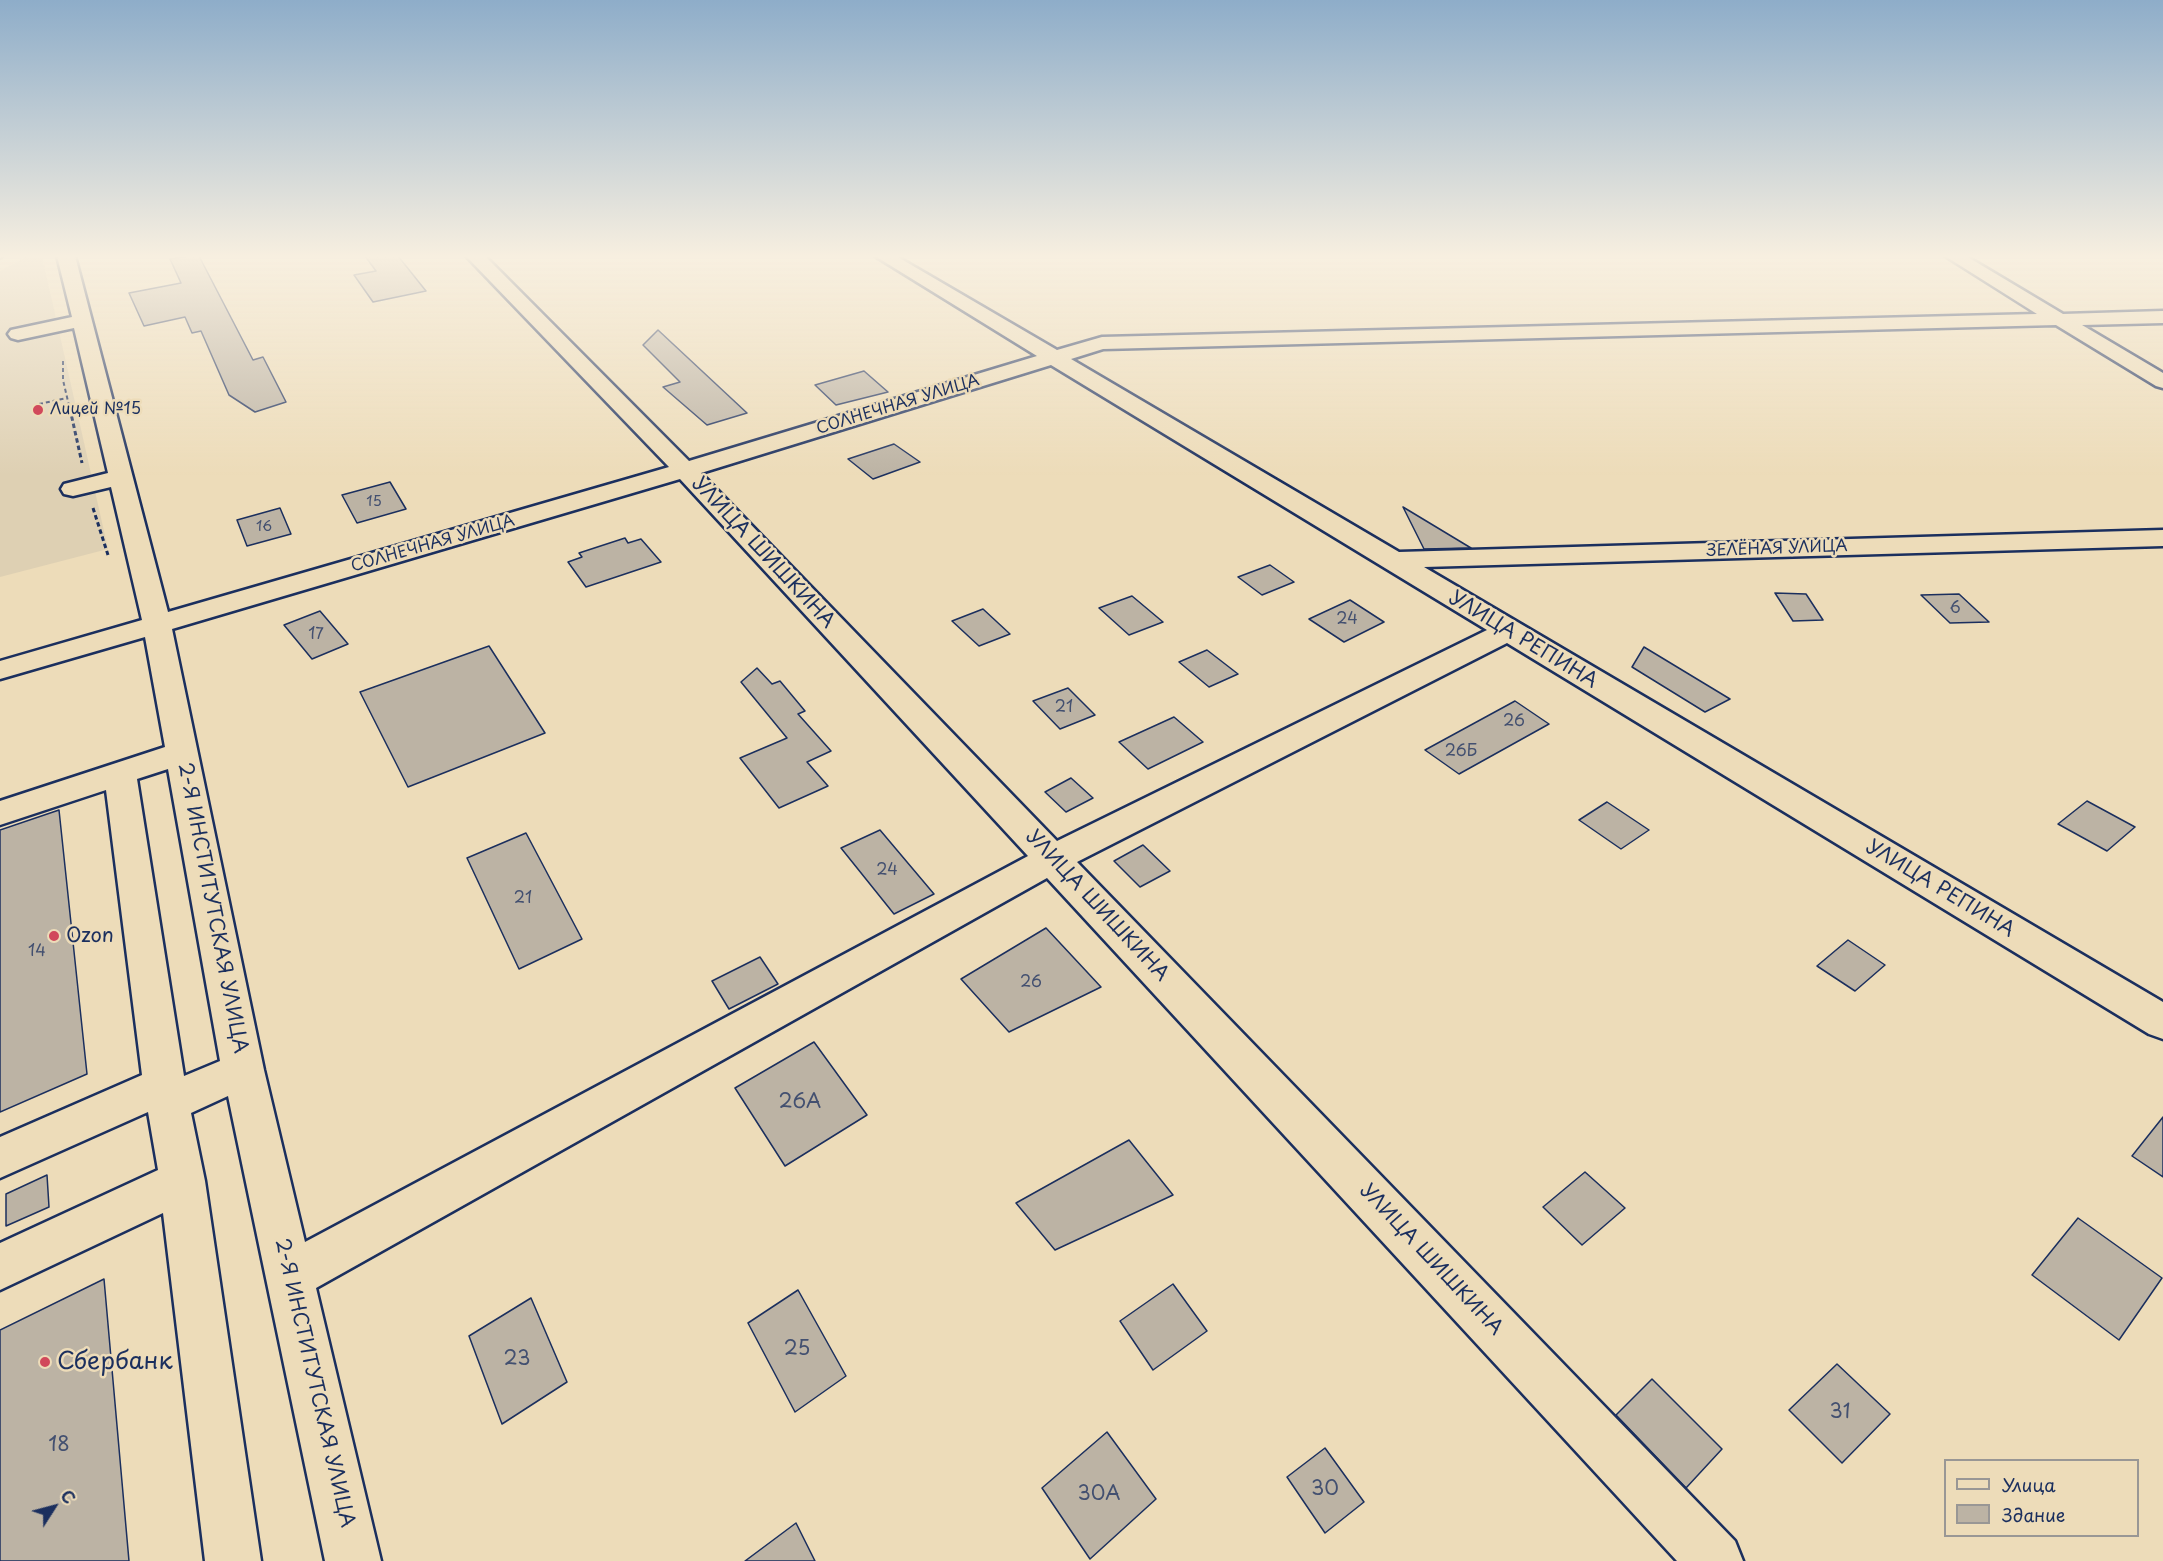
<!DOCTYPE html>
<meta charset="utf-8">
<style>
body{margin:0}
#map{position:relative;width:2163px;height:1561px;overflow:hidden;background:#eddcb9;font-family:"Playpen Sans",sans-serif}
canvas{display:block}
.legend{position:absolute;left:1944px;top:1459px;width:195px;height:78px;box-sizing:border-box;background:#eddcb9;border:2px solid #999795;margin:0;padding:8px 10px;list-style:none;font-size:18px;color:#1b2f5e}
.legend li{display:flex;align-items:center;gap:12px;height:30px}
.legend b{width:30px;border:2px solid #999795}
.north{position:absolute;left:24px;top:1477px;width:60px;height:60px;-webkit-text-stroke:4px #eddcb9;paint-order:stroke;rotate:54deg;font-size:16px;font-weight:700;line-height:24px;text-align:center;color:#1b2f5e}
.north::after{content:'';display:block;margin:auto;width:21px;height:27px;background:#1b2f5e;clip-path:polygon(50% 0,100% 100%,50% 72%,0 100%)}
</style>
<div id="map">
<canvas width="2163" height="1561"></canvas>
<ul class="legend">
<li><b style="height:8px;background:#eddcb9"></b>Улица</li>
<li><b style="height:16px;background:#bcb3a4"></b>Здание</li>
</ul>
<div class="north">С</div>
</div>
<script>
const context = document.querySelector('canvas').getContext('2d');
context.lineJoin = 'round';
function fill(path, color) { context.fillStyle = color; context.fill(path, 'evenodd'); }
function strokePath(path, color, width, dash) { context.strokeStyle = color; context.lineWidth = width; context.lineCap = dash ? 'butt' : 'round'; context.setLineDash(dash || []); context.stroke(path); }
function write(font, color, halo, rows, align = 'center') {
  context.font = font + ' "Playpen Sans",sans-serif'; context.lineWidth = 5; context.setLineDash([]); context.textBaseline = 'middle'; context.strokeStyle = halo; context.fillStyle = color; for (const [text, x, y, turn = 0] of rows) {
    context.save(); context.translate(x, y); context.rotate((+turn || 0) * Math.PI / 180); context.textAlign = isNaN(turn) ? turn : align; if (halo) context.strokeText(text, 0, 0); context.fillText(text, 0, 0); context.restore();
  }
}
fill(new Path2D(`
 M28,256H42L108,549L0,577V271Z`), '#ded0b3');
const building = new Path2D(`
 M189,256H199L253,360L263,357L286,402L255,412L229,395L201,331L192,333L185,317L144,326L129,293L181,283L170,259Z
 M365,256H398L426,291L373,302L354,275L376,271Z
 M658,330L747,413L707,425L663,387L680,382L643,345Z
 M864,371L888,392L836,405L815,385Z
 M894,444L920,462L873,479L848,459Z
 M390,482L406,509L357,523L342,495Z
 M1403,507L1471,548L1424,549Z
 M280,508L291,534L247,546L237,520Z
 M625,538L628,543L641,539L661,562L586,587L568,562L582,557L579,553Z
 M1270,565L1294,582L1262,595L1238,577Z
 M1775,593L1806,594L1823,620L1793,621Z
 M1959,594L1989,622L1950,623L1921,595Z
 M1132,596L1163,622L1129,635L1099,608Z
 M1350,600L1384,622L1344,642L1309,619Z
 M983,609L1010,634L979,646L952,621Z
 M320,611L348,644L312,659L284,625Z
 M489,646L545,733L408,787L360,692Z
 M1644,647L1730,699L1705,712L1632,667Z
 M1207,650L1238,674L1209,687L1179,662Z
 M757,668L772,684L780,681L805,711L798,714L831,751L807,762L828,786L779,808L740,758L787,738L741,682Z
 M1068,688L1095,715L1060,729L1033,701Z
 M1515,701L1549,724L1459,774L1425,750Z
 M1174,717L1203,742L1148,769L1119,742Z
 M1071,778L1093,798L1066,812L1045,792Z
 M2087,801L2135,827L2107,851L2058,824Z
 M1607,802L1649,830L1621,849L1579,820Z
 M59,810L87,1074L0,1112V830Z
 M880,830L934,894L894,914L841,848Z
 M526,833L582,939L519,969L467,858Z
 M1143,845L1170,871L1140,887L1114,861Z
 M1046,928L1101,987L1009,1032L961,979Z
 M1848,940L1885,965L1855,991L1817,966Z
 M760,957L778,984L729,1009L712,981Z
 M814,1042L867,1115L785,1166L735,1088Z
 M2163,1117V1177L2132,1156Z
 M1129,1140L1173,1195L1055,1250L1016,1203Z
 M1585,1172L1625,1208L1582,1245L1543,1207Z
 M47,1175L49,1207L6,1226V1194Z
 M2078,1218L2162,1278L2119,1340L2032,1275Z
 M104,1279L129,1561H0V1330Z
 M1173,1284L1207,1331L1153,1370L1120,1321Z
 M798,1290L846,1376L795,1412L748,1323Z
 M531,1298L567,1382L502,1424L469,1336Z
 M1837,1364L1890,1414L1842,1463L1789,1410Z
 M1652,1379L1722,1449L1686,1488L1616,1415Z
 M1107,1432L1156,1499L1090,1559L1042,1488Z
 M1325,1448L1364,1502L1325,1533L1287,1477Z
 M796,1523L815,1561H745Z`);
fill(building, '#bcb3a4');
strokePath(building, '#1b2f5e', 1.5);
const minor = new Path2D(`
 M57,256H75L168,612L669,467L466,256H485L689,461L1037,356L875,256H896L1057,350L1102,337L2037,314L1945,256H1966L2063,314L2163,311V323L2082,325L2163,373V388L2156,386L2056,325L1103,349L1071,359L1399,552L2163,530V546L1424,567L2163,1002V1039L2149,1034L1507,643L1077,862L1735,1541L1743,1561H1677L1047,878L316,1288L381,1561H325L228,1096L191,1113L205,1181L261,1561H205L163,1213L0,1290V1243L158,1170L148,1112L0,1178V1137L142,1075L106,790L0,825V801L165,747L145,637L0,679V661L142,620L111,487L73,496L64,494L61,489L64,484L108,473L74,328L18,340L11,338L8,334L11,330L72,317ZM1051,365L1487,630L1057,841L701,473ZM680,479L1028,856L305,1242L264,1070L172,629ZM168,769L220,1061L184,1076L137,779Z`);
strokePath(minor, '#1b2f5e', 5);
strokePath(new Path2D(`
 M0,259L6,256
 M63,361V380L70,410
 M39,404L67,398`), '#1b2f5e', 2, [4, 3]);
strokePath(new Path2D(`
 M70,409L82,463
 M93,508L108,555`), '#1b2f5e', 3, [4.5, 3]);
fill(minor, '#eddcb9');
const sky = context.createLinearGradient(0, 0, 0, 475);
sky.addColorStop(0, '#8eadc9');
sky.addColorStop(0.54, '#f7efe0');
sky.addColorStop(1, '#f7efe000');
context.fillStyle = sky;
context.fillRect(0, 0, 2163, 475);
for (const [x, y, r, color] of [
 [38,410,6,"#d1495b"],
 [54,936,6,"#d1495b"],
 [45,1362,6,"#d1495b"]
]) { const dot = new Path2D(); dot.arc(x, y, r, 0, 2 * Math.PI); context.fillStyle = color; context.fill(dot); strokePath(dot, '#eddcb9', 2); }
write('14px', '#435070', null, [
 ["15",374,502],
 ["16",264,527]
]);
write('16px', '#1b2f5e', '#eddcb9', [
 ["СОЛНЕЧНАЯ УЛИЦА",898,405,-17],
 ["СОЛНЕЧНАЯ УЛИЦА",433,544,-16],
 ["ЗЕЛЁНАЯ УЛИЦА",1777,549,-2]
]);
write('16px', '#1b2f5e', '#eddcb9', [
 ["Лицей №15",50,410]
], 'left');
write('16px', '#435070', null, [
 ["6",1955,609],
 ["24",1347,620],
 ["17",316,635],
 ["21",1064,708],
 ["26",1514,722],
 ["26Б",1461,752],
 ["24",887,871],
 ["21",523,899],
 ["14",37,952],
 ["26",1031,983]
]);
write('20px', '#1b2f5e', '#eddcb9', [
 ["УЛИЦА ШИШКИНА",763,553,47],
 ["УЛИЦА РЕПИНА",1523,640,31],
 ["УЛИЦА РЕПИНА",1940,889,31],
 ["УЛИЦА ШИШКИНА",1097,906,47],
 ["2-Я ИНСТИТУТСКАЯ УЛИЦА",212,908,79],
 ["УЛИЦА ШИШКИНА",1431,1260,47],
 ["2-Я ИНСТИТУТСКАЯ УЛИЦА",314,1383,77]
]);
write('20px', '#1b2f5e', '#eddcb9', [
 ["Ozon",66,936]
], 'left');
write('20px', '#435070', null, [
 ["26А",800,1102],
 ["25",797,1349],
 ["23",517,1359],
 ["31",1840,1412],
 ["18",59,1445],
 ["30",1325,1489],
 ["30А",1099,1494]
]);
write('24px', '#1b2f5e', '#eddcb9', [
 ["Сбербанк",57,1362]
], 'left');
</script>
